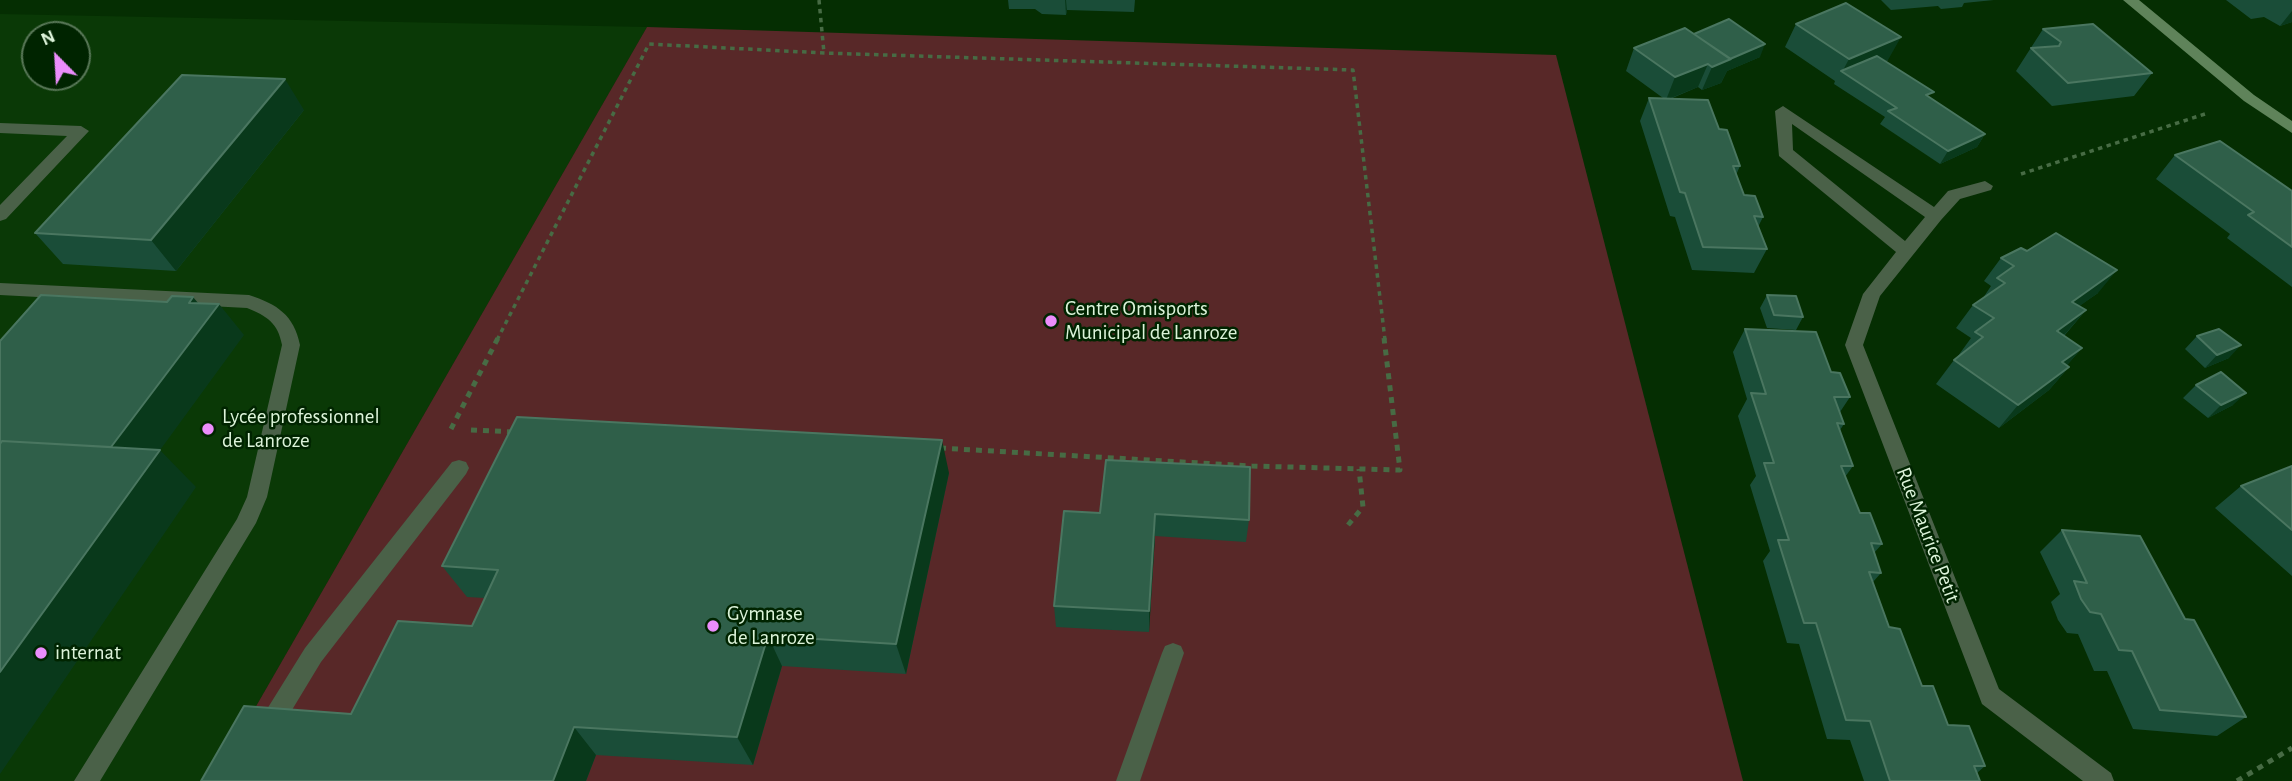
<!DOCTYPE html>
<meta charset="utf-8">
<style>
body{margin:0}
#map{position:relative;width:2292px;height:781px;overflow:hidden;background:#052e02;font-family:"Alegreya Sans",sans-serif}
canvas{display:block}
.north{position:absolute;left:21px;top:21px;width:70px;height:70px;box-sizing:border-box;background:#002400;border:2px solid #587757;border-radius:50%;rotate:336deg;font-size:19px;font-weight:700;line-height:28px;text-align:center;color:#dcf3d9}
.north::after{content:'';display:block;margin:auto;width:24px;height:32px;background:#eb8dfb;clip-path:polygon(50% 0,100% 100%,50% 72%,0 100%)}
</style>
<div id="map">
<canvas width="2292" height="781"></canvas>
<div class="north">N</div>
</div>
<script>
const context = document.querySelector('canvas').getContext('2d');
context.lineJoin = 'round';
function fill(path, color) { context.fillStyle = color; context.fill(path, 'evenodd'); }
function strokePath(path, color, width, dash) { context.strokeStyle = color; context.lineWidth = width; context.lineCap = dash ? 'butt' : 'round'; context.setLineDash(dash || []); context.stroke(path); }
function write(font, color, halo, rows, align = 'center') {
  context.font = font + ' "Alegreya Sans",sans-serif'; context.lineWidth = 5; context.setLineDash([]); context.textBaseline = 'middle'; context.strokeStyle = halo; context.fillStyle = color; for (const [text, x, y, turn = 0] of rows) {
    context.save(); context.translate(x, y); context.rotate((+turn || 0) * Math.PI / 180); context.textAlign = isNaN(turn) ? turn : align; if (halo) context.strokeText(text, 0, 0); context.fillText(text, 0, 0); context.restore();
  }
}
fill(new Path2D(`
 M0,14L647,27L213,781H0ZM35,35H77V77H35Z`), '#0a3906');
fill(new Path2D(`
 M647,27L1556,55L1743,781H213Z`), '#582828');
strokePath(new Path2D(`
 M819,0L824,53
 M2021,174L2208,113
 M497,340L649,44L824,53L1353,70L1385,340`), '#476b44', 3.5, [4.5, 4.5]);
strokePath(new Path2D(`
 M451,429L498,338
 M471,430L515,432
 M940,448L1252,466L1400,470L1384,338
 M1348,525L1363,507L1359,469
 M2237,781L2292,748`), '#476b44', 5, [6, 6]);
fill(new Path2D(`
 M0,123L81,126L89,131L6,219L0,221V205L67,136L0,133Z
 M0,283L249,295C277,304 294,315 300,345L267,497L256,523L100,781H74L237,519L247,497L282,345C278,323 267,316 247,308L0,295Z
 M459,460L466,462L469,468L466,474L321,662L275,738L267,741L259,738L255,730L259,722L305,648L452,462Z
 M1173,643L1181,646L1184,653L1140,781H1116L1162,653L1165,646Z`), '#4a6148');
fill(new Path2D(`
 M1783,106L1934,207L1948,191L1985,181L1993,186L1991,190L1960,199L1941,220L1880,296L1863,345L1999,689L2111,773L2114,781H2083L1982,704L1845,345L1863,294L1896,252L1779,156L1775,111ZM1792,124L1925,217L1905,241L1793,150Z`), '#4a6148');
fill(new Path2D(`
 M2123,0H2139L2254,95L2292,121V133L2244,101Z`), '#5f835a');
fill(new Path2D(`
 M1008,0H1135L1134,12L1067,10L1066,15L1042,14L1035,9H1009Z
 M1881,0H1994L1964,3L1962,7L1941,9L1938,6L1891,10Z
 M2226,0H2292V22L2280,26L2264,17L2251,19Z
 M1796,24L1888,60L1886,62L1930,99L1985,134L1977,147L1940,164L1880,124L1885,117L1834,84L1835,81L1785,47Z
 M2043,29L2152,73L2134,96L2052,106L2016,71Z
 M1694,34L1760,57L1727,71L1721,83L1702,90L1698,87L1670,99L1719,129L1740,166L1736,175L1744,195L1763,217L1758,227L1767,249L1754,273L1692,270L1675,217L1670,216L1640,121L1649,98H1663L1626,71L1634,48Z
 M304,110L176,271L63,264L35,233Z
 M2175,155L2292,191V287L2227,238L2230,234L2156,179Z
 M2001,258L2098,293L2079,306L2086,310L2064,336L2082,348L2067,365L2069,367L2049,390L1999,428L1936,384L1954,360L1959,356H1958L1971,338L1956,328L1973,305L1983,298L1991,286L1984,281Z
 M1767,295L1803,317L1796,330L1767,328L1760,308Z
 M1745,329L1831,372L1850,397L1840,412L1844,424L1840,430L1853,466L1845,477L1860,513L1882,544L1874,553L1881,573L1873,582L1889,627L1922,686L1948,725L1985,766L1977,773L1980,781H1864L1850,740L1827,739L1799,644L1787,643L1763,561L1770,551L1750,485L1756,476L1738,416L1747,399L1733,352Z
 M2197,336L2229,358L2205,368L2185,349Z
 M2196,385L2233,405L2208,418L2183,398Z
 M1106,460L1249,520L1246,542L1155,536L1149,632L1056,627L1054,606L1100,513Z
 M2292,466V576L2215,508L2241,486Z
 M949,473L906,674L782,666L753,765L596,755L586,781H201L351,714L472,626L485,598L467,597L442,566Z
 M2062,530L2185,619L2246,717L2217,736L2133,729L2107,671H2094L2078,634L2067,633L2058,620L2051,602L2060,594L2040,552Z`), '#1a4d38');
fill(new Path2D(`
 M1065,0H1066L1067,10L1066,15Z
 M2292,11V22L2280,26Z
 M1901,37L1888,60L1850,77L1842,72L1849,59Z
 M1765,44L1760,57L1727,71L1721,83L1702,90L1712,67Z
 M1708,64L1698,87L1666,100L1675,77Z
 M285,79L304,110L176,271L151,240Z
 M1985,134L1977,147L1940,164L1948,151Z
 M2117,270L2098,293L2053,325L2072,302Z
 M193,297L210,317L219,304L244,335L136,483L106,454L189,303Z
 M2086,310L2066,333L2038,355L2057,331Z
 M2241,345L2229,358L2205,368L2217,355Z
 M2082,348L2062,371V362Z
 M2069,367L2049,390L1999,428L2018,405Z
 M2246,393L2233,405L2208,418L2221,405Z
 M942,440L949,473L906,674L896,644Z
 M160,450L196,487L0,774V672Z
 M1155,514V536L1149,632V611Z
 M768,636L782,666L753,765L737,737Z
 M574,727L596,755L586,781H553Z`), '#09391b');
const building = new Path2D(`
 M1846,3L1901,37L1849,59L1796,24Z
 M1729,19L1765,44L1730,59L1694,34Z
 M2093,24L2152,73L2068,83L2031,48L2059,46L2061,42L2043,29Z
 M1685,28L1731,59L1712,67L1708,64L1675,77L1634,48Z
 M1877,56L1934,92L1926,95L1985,134L1948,151L1888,111L1897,108L1841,71Z
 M182,75L285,79L151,240L35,233Z
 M1649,98L1708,100L1719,129L1727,130L1740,166H1733L1744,195L1755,196L1763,217L1754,216L1767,249L1703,247L1685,193L1680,192Z
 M2220,141L2292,191V247L2248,215L2254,212L2175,155Z
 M2056,233L2117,270L2072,302L2086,310L2057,331L2082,348L2062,362L2069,367L2018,405L1954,360L1983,337L1975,332L1994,318L1973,305L2005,283L1997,278L2014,266L2001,258L2021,248L2027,251Z
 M41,295L167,302L172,296L193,297L189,303L219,304L111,447L2,441L0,444V341Z
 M1767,295L1796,296L1803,317L1774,315Z
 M1745,329L1816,332L1831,372L1840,373L1850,397H1834L1844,424L1837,423L1853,466H1841L1860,513H1870L1882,544L1871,543L1881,573L1869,572L1889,627L1900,629L1922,686H1933L1948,725L1969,726L1985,766H1974L1980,781H1890L1870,721L1846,720L1816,623H1804L1778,540H1789L1764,463H1774L1751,393L1766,394Z
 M2219,329L2241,345L2217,355L2197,336Z
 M2221,372L2246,393L2221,405L2196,385Z
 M517,417L942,440L896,644L768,636L737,737L574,727L553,781H201L244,706L351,714L398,621L472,626L498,570L442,566Z
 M2,441L160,450L0,672V444Z
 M1106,460L1250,467L1249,520L1155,514L1149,611L1054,606L1064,511L1100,513Z
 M2292,466V530L2241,486Z
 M2062,530L2140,536L2185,619L2194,620L2246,717L2160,710L2132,651L2119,650L2101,614L2090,612L2081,599L2074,581L2087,583Z`);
fill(building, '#2f5f49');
strokePath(building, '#4a7660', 2);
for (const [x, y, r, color] of [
 [1051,321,7,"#eb8dfb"],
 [208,429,7,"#eb8dfb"],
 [713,626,7,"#eb8dfb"],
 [41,653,7,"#eb8dfb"]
]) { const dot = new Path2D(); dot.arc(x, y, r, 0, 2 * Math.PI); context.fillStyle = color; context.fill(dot); strokePath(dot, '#002400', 2.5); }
write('21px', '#dcf3d9', '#002400', [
 ["Centre Omisports",1065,309],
 ["Municipal de Lanroze",1065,333],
 ["Lycée professionnel",222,417],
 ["de Lanroze",222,441],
 ["Gymnase",727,614],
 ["de Lanroze",727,638],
 ["internat",55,653]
], 'left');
write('21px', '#dcf3d9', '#002400', [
 ["Rue Maurice Petit",1928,535,69]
]);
</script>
